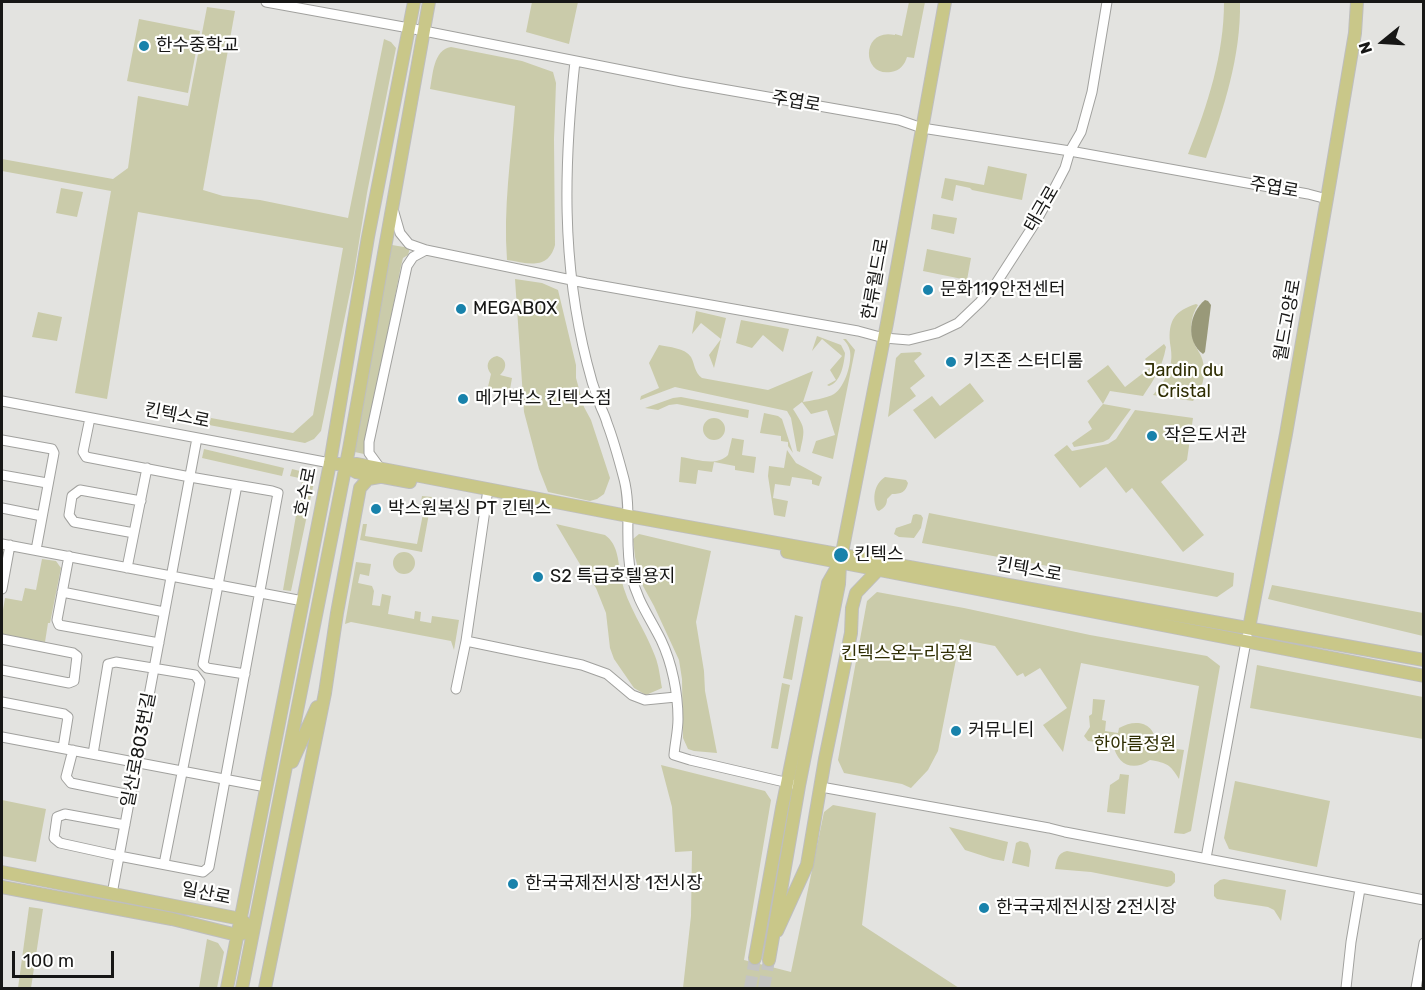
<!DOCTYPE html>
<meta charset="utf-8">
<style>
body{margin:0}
#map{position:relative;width:1425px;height:990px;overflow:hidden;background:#e3e3e0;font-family:Rubik,sans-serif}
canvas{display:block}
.frame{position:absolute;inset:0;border:3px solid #171716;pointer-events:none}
.north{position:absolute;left:1353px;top:12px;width:60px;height:60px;-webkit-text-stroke:4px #fffffe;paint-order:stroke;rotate:252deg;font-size:16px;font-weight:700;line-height:24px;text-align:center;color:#171716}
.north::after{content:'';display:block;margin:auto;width:21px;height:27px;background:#171716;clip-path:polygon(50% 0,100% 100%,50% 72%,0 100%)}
.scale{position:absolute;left:12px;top:951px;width:102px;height:27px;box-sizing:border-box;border:3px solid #171716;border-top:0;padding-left:8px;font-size:18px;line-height:21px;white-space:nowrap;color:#171716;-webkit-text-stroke:4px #fffffe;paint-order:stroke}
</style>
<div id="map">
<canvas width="1425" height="990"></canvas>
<div class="frame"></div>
<div class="north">N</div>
<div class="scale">100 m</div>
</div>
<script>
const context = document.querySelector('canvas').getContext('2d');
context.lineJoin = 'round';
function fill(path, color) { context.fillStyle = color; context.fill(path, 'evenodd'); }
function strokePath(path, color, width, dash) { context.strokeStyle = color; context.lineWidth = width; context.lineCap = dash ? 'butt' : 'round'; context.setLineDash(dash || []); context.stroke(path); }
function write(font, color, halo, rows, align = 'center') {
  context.font = font + ' Rubik,"Noto Sans KR",sans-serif'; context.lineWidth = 4.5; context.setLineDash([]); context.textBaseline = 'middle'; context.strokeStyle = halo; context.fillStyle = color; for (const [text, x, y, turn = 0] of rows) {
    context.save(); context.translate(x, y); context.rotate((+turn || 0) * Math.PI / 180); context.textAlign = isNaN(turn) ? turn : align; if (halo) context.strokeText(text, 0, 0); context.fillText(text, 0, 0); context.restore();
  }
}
fill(new Path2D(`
 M532,2H578L569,44L526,32Z
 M909,2H925L914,58L907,57C905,64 900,71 891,72C861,77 861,27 895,35V34L902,36Z
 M1224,2H1240C1241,56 1224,108 1206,158L1188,154C1208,105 1224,54 1224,2Z
 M207,7L235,11L203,190L223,196L260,200L348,218L384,39L391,42L396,48L367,193L354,273L321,431L314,439L305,443L209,425L211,418L293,433L313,415L343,248L138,212L107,399L75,393L111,191L2,171V159L113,179L128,168L138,96L188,106Z
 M139,19L200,31L188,93L127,81Z
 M451,47L522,61L553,72L556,83L554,139L555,245C548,271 527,263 507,260C503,208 511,158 515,106L430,89C433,75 433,50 451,47Z
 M988,166L1027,174L1022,200L972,190L970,188L956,185L953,201L941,198L945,178L984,185Z
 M61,188L83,192L77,217L56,213Z
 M933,214L957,218L954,234L931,229Z
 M392,245L410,248L408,255L403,258L401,266L364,454L350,451Z
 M927,249L971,258L967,280L923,271Z
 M515,279L542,283L558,290L576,365V378L584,407L591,420L610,478L604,494L597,499L590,501L548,492L539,469L524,412Z
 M1196,304L1198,305C1190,317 1189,332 1195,345C1198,351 1202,356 1203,362C1207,376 1201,391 1193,401L1153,395C1161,386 1169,374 1171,362C1172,356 1171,349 1170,343C1168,320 1175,311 1196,304Z
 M696,311L726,318L714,368L709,355L721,339L701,323L692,334Z
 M38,312L62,317L57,341L32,337Z
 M741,320L789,329L783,352L763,335L752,348L736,343Z
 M817,336L841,345L845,353C844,364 841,382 829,386L827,385L836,380L830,370L842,356L822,339L812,351Z
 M843,339H846L855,350L833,459L812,453L816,441L835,435L827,410L811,414L802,402L793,409C806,429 805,429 800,452L797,451L791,418L787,411L675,387L640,400L641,396L659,388L649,363L659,345C669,347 685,348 691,357C695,364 694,372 702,378L768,390L813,371L803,402C809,401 828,398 834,394C845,387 852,363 850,351C849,346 846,342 843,339Z
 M1164,344L1166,347C1162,368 1155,378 1143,396L1110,391L1103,404L1131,409L1109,439L1103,442L1074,447L1072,443L1092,429L1088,422L1103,404L1087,381L1108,365L1125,387L1151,367L1145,359Z
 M920,352L922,354L914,361L925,376L910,388L916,396L888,417L896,358L901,353Z
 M497,356C508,359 507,369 500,375L512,378L509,395L487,391L491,374C485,367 487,358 497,356Z
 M970,383L984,401L935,439L913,410L932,396L940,406Z
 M681,397L749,410L748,418L677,404L669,405L658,410L645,408L673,398Z
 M1135,410L1193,418L1187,460L1161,482L1204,535L1183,552L1132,488L1126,493L1106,467L1080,488L1054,455L1067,445L1072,451L1108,444L1116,439Z
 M764,413L778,416L782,419L793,453L788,446V442L781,441V436L760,433Z
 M703 429a11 11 0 1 1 22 0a11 11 0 1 1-22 0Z
 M732,438L744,440L742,455L756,457L754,473L735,470V466L714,462L712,472L698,470L696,484L679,482L681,457C696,459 716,467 728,455Z
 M204,449L284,468L282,476L202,458Z
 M787,450L796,463L822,477L819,486L812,484V480L792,477L790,486L775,484L773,498L788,501L785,517L774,515L768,476L769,466L784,468Z
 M292,469L304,472L314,482L291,591L283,590L302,481L299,478L290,476Z
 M885,477L906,480L908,483C906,492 901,494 892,494L887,499C887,505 884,508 879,511L877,510C872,499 874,484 885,477Z
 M422,496L432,497L422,552L360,540L363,524H367L365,536L417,544L423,514L419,513Z
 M929,513L1234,573L1233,586L1217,597L922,543Z
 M916,514L921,515L923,518L921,528L914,538L899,537L894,534L896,528L911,523L913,515Z
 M556,524L605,535C619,545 618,563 621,578C627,606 645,629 655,656C659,666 660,677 662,688L646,695L634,688L614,659L610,648L606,613L596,588L581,566Z
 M639,534L711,551L696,622L704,671L705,691L717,753L694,751L688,749L683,738L682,679L679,660L654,606L643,586L635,557L633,539Z
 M393 563a11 11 0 1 1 22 0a11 11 0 1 1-22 0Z
 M42,559L56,561L61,568L50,623H48L45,642L2,634V616L5,598L22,601L25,588L36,590Z
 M356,562L371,564L369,576L360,574L358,583L372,586L374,591L372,605L380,606L382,594L391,596L388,614L414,619L415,611L421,612L420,621L431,623L432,616L459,620L454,650L451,641L351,622L345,624Z
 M1272,585L1423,613V636L1268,599Z
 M877,592L964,608L1090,635L1207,656L1220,666L1191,831L1184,834L1174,833L1199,686L1081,663L1063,752L1043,725L1067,708L1040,668L1025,677L1023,673L1017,676L995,646L960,639L938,751L928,770L911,788L902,784L844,773L838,760L867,601Z
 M795,615L803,617L792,680L783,678Z
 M1257,665L1423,697V739L1250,708Z
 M782,683L790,685L778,749L771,748Z
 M1093,699L1105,700L1102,720L1106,721L1105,731L1118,733L1119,728C1136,718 1156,722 1156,746L1184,750L1179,779C1170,764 1167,763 1150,760C1133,772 1117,765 1113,744L1088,741L1084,736L1090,727L1089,716L1092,714Z
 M661,765L765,791L771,800L744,960L791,972L824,812L833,805L876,813L862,925L959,988H683L691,916L692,851L675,852L672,807Z
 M1120,774L1129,775L1125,814L1107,812L1110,785L1119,779Z
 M1235,781L1330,801L1317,867L1229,849L1224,838Z
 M2,800L46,809L36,862L2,856Z
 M949,827L1008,842L1004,861L993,859L965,850Z
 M1020,841L1028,843L1031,851L1029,867L1012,863L1016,843Z
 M1067,851L1172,871L1175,874V882L1171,886L1167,887L1091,872L1055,869C1057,860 1057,853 1067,851Z
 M1224,879L1286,890L1281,921L1274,910L1268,907L1217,899L1214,896V885L1220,880Z
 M29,907L43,909L31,988H18Z
 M207,939L218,943L224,952L217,988H199Z`), '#cacbaa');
fill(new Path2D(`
 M1205,300L1208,301L1211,305L1205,352L1203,354C1185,341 1189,313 1205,300Z`), '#999979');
strokePath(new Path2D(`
 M750,988L755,958
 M764,988L769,960`), '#c4c4c2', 12, [12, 6]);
const minor = new Path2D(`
 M266,2L409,28L682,82L899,120L922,128L1070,151L1308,194L1327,199
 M575,61C564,164 561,261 587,363C590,376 594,389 599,402C601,409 605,415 607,423C614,441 619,460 624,479C632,510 624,543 631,574C637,601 649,616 661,640C672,663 678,693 678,719C678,731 675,743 674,755L690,760L793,784
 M393,209L400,233L409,244L426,250L586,283L858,331L884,338L909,340L937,333L958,323L980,302L995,285L1035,223L1054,189L1065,168L1070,151L1081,132L1092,92L1107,2
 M2,401L330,463
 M90,418L83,452L86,457L190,477L272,491L278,493L209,867L203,872L119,856L60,843L54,838L57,817L65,814L125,825
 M2,440L52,449L54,453L36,550
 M380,468L369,453V442L407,266L413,257L426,250
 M2,475L47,483
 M237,485L203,664L207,668L245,674
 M487,496L466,641L582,665L607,674L632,695L645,700L676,697
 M2,508L42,516
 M134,533L74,522L69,515L72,496L80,490L141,501
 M2,544L303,601
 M69,556L57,620L59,625L159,643
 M127,568L147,468
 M2,589L10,545
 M62,592L164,612
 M2,639L73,653L77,656L74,681L69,683L2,670
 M456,689L466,641
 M2,702L64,714L68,717L63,748
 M2,737L266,787
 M73,750L66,777L71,783L130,795
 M93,754L108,664L116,662L195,675L200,682L164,864
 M821,787L1049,828L1065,832L1424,900
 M1206,858L1247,636
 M112,894L197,438
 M1346,988L1351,942L1360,889
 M1416,988L1424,943`);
const major = new Path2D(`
 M330,463L346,465L357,464L628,516L1424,660
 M349,468L356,472L410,482
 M787,552L1424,676
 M1249,628L1286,434L1330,181L1355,33L1357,2
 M292,762L317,707
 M2,872L241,919L246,924
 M2,887L172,919L237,935L244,933
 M777,931L807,865L825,759L851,633L852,608L856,593L878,570
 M755,958L782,808L828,583L839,564
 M769,960L799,786L839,584L840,563L887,323L945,2
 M227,988L330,463L368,237L414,2
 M242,988L349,449L429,2
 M265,988L325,693L337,613L360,488L368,479L379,477`);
strokePath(minor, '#a1a19e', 11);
strokePath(major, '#bebebe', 14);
strokePath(minor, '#fff', 9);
strokePath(major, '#c9c789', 12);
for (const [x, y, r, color] of [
 [144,46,6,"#1882ab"],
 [928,290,6,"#1882ab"],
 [461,309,6,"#1882ab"],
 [951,362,6,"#1882ab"],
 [463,399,6,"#1882ab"],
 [1152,436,6,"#1882ab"],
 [376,509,6,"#1882ab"],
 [841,555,8,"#1882ab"],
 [538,577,6,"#1882ab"],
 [956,731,6,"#1882ab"],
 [513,884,6,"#1882ab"],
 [984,908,6,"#1882ab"]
]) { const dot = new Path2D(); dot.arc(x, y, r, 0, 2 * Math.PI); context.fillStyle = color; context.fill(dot); strokePath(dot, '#fffffe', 2); }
write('18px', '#171716', '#fffffe', [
 ["한수중학교",156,46],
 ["문화119안전센터",940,290],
 ["MEGABOX",473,309],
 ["키즈존 스터디룸",963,362],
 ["메가박스 킨텍스점",475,399],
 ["작은도서관",1164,436],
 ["박스원복싱 PT 킨텍스",388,509],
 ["킨텍스",854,555],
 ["S2 특급호텔용지",550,577],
 ["커뮤니티",968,731],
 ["한국국제전시장 1전시장",525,884],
 ["한국국제전시장 2전시장",996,908]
], 'left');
write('18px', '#171716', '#fffffe', [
 ["주엽로",796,102,10],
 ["주엽로",1274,188,10],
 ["태극로",1042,209,-60],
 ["한류월드로",876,279,-80],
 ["월드고양로",1288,320,-80],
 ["킨텍스로",177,416,11],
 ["호수로",306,492,-79],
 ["킨텍스로",1029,570,10],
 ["일산로803번길",139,750,-79],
 ["일산로",206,894,11]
]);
write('18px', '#2f2e03', '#fffffe', [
 ["Jardin du",1184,371],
 ["Cristal",1184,392],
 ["킨텍스온누리공원",907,654],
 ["한아름정원",1135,745]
]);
</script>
